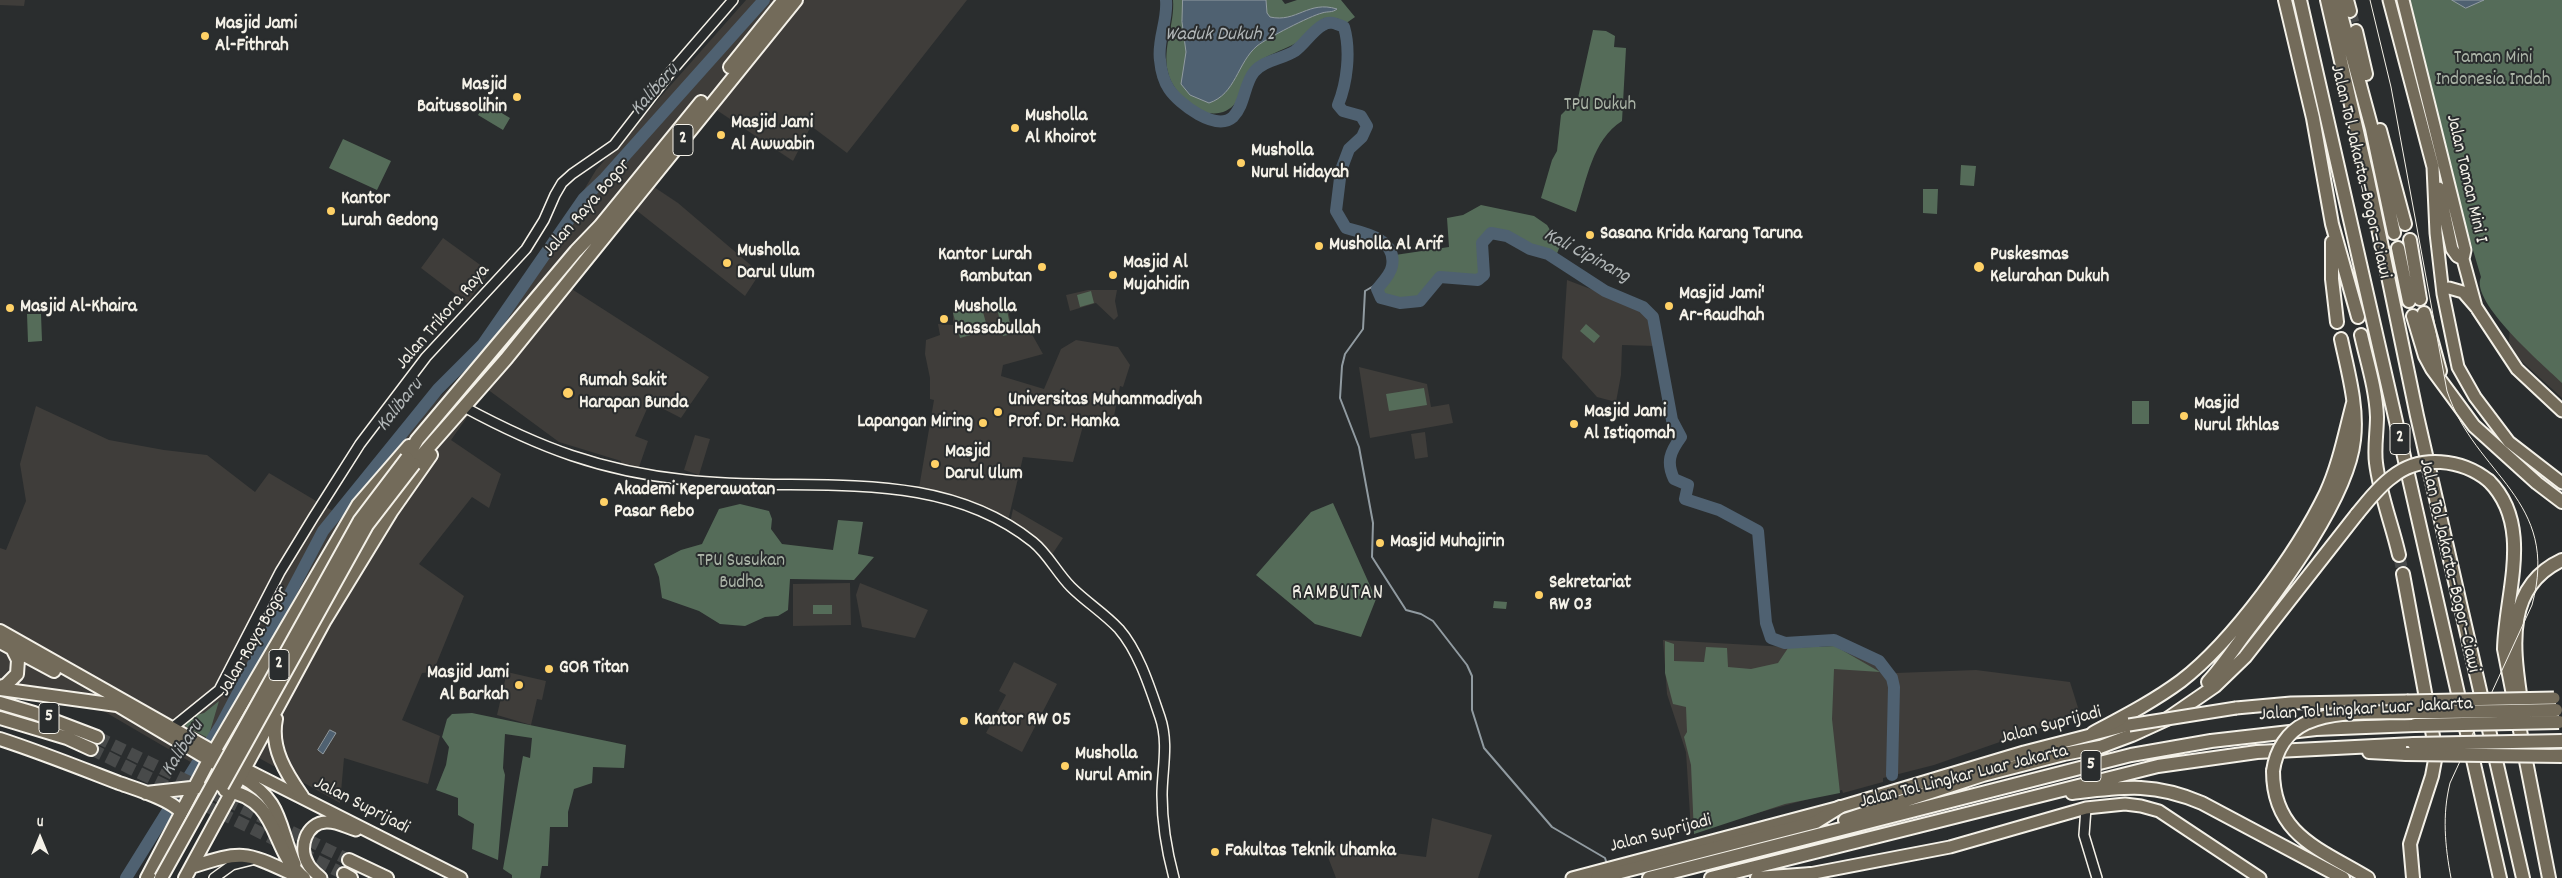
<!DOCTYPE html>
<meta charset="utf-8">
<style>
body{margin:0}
#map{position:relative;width:2562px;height:878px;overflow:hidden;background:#2a2d2e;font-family:Dekko,sans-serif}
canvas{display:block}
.north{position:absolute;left:15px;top:813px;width:50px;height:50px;-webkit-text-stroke:4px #2a2d2e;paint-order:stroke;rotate:0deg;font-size:14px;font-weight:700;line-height:20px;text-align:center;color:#f4f1e8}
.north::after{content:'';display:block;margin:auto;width:18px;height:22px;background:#f4f1e8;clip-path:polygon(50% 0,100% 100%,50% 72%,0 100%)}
</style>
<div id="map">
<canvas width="2562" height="878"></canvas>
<div class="north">U</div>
</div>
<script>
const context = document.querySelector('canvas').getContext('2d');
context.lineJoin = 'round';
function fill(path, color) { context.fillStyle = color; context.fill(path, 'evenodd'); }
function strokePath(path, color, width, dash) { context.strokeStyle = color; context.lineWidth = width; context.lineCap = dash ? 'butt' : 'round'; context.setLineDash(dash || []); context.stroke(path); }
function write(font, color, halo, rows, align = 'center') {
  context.font = font + ' Dekko,sans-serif'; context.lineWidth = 4; context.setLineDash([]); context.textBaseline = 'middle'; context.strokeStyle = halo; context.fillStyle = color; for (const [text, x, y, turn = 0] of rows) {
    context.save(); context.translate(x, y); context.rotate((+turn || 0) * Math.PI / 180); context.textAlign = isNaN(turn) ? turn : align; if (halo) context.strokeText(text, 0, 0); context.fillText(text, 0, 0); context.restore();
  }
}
fill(new Path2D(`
 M0,0H25L24,6L0,5Z
 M746,0H967L847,153L811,126L793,161L715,109L654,187L678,203L760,273L745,296L636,210L567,286L709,377L681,418L650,402L635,436L648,441L638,470L620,466L621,461L559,442L487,389L451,440L501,474L489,508L472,497L419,564L464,596L433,672L422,673L402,720L440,736L428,784L344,758L340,803L214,733L194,764L76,695L0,682V548L6,550L26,501L20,464L36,406L109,440L164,450L207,455L255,492L269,473L338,514L383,455L476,360L545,254L596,170Z
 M443,238L490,272L467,303L421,268Z
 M1567,280L1638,307L1650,317L1655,346L1622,345L1621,375L1616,402L1597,397L1562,358Z
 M1088,290H1117L1115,301L1118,316L1114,320L1096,303L1070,311L1066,295Z
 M1006,300L1013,334L1029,329L1043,354L1003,365L1001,376L1044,389L1061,349L1076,340L1118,347L1130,365L1123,387L1120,386L1112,426L1075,424L1083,426L1073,462L1023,457L1008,521L965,501L919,488L934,400L930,399V378L925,354L926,340L940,335L938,324L953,325V306Z
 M2562,319V398L2517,357L2509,342L2510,320Z
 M1359,367L1427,384L1431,407L1449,404L1453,423L1370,438Z
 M1425,432L1428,457L1415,459L1411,434Z
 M695,435L710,439L699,475L684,470Z
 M1013,509L1063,538L1051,556L1010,523Z
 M850,583L851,625L793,626V584Z
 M860,583L928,610L915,638L862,627L856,595Z
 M1663,640L1787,647H1839L1896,673L1976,670L2070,682L2080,714L1934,765L1883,778V782L1843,793L1842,790L1691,831L1686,752L1667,694Z
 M1014,662L1057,684L1022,752L986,733L1006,695L999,691Z
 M507,672L546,681L542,700L537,699L531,725L497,715Z
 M1432,818L1492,835L1478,878H1336L1323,844L1426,857Z`), '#3f3d3a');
fill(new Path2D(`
 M1173,0H1282L1285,4L1297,0H1341L1355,17L1345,24L1337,18H1324C1314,26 1307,37 1296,43C1282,51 1267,54 1255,65C1244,75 1244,90 1236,102C1226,117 1205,116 1192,106C1182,98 1170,84 1168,72C1162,48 1175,24 1173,0Z
 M2404,0H2562V383C2545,366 2469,302 2481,277L2451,176Z
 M1593,30L1606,31L1615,36L1614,47L1626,48L1622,121C1592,140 1587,180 1576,212L1541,198L1552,160L1557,151L1561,115L1578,98Z
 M485,103L510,118L503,130L478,115Z
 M343,139L391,161L377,190L329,168Z
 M1961,165L1976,166L1974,186L1960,185Z
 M1923,189H1938L1937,214L1923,213Z
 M1481,205L1534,216L1547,225L1560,246L1556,256L1524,245L1512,235L1501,232L1490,233L1481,243L1479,275L1475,277H1436L1428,283L1418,299L1398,300L1382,297L1379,290L1391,274L1395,255L1449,247L1447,218L1463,215Z
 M1091,291L1094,303L1080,307L1077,295Z
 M1005,301L1012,334L1003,336L996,303Z
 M981,305L988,330L960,338L953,313Z
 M27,314H41L42,341L28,342Z
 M1586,324L1600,336L1594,343L1580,331Z
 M1424,388L1427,405L1389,411L1386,394Z
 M2132,401H2149V424H2132Z
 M1333,503L1376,599L1361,637L1315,624L1256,575L1311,512Z
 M740,504L769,511L772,519L771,529L782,544L833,550L838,520L863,522L858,554L874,557L854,580L790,579L788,610L778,616L765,617L745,626L720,624L699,611L662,598L659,577L654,564L681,550L702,544L719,509Z
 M1494,601L1507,602L1506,609L1493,608Z
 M813,605H832V614H813Z
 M1665,641L1674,644V661L1704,662L1706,647L1727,648L1728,667L1751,669L1778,663L1788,648L1835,646L1880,672L1834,669L1832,719L1840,793L1785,804L1694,834L1691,765L1684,737L1687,732L1686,707L1673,704L1665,673Z
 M219,701L208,738L185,726L192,716L204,713Z
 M472,713L626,745L624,768L593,767L592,783L574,789L568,812V827H550L548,866H542L540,878H512V875L503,869L523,756L530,758L532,738L505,734L503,768L505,775L498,860L472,849L474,824L458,815V798L436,790L446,765L449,747L442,737L447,719L452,714Z`), '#556c59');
const water = new Path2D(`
 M1183,0H1266L1267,13L1270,17C1297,23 1308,0 1337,9C1332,13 1328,11 1322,13C1310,16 1267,38 1257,46C1237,63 1236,94 1209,103L1190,95L1181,84L1186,52L1182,22Z
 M2452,0H2484L2466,8Z
 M330,730L336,733L323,754L318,750Z`);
fill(water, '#4f6171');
strokePath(water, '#919ba1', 1);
strokePath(new Path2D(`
 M1384,280L1365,291L1363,329L1345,354L1342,366L1340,398L1359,447L1373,523L1372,557L1406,610L1421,614L1433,621L1467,665L1472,676V710L1484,748L1552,827L1605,858L1607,864`), '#919ba1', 2);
strokePath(new Path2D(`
 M1166,0C1168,21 1157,40 1160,60C1161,71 1163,80 1169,89C1179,104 1216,132 1233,117C1245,105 1244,84 1254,72C1264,60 1283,59 1295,51C1305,44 1312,31 1323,25C1330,20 1337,24 1344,27C1351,51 1347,83 1338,105L1343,111L1361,116L1367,126L1362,137L1349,149L1341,170L1336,211L1346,228C1365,233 1397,239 1392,266C1391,274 1382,283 1377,289L1381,298L1400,303L1420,301L1440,277L1478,280L1484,275L1482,243L1491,233L1507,236L1530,249L1548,254L1605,291L1643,307L1653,317L1672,420L1681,437C1670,452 1666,462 1674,479L1688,485L1685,499L1719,510L1758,531L1766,623L1771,638L1785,643L1834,640L1879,661L1892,678L1894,687L1892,775
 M126,878L221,725L323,531L438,389L483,344L584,198L605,178L764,0`), '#4f6171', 12);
strokePath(new Path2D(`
 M2350,11L2356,31
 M2399,555L2403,574
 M97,737L349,860
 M91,749L344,874`), '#484a4a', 12, [12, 6]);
const minor = new Path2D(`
 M464,407C540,448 601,471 686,480C803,494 934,463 1033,542C1048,554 1057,573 1071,587C1086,602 1104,613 1119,629C1139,652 1150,688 1160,717C1169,743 1162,770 1162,795C1162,823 1167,852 1174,878
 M172,728L219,690L280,572L313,518L360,444L426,357L526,249L544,220L555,195L562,183L572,174L614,145L669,74L733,0
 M2086,808L2084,835L2097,878
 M214,878L232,865L252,860`);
const major = new Path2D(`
 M2389,0L2433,167L2436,233L2443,294L2458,367L2475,397L2509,442L2562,483
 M2403,0L2465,250L2463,259L2476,307
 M2439,188L2452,249L2457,256L2463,259
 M2449,288L2463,292L2476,307L2517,369L2562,411
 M2236,708L2291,703L2407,701
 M245,769L461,878
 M241,777C284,801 278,825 295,864
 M1804,875L1950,847L2086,808L2125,804L2141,806L2159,811L2260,878
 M321,878C317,874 311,870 308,864C298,848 306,823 326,822C336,821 346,827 356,830
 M1572,878L1840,807L2024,752L2129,725`);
const highway = new Path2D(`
 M2285,0L2313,118L2332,224L2358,317
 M2300,0L2500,878
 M2327,0L2367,175L2417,416L2523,878
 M2337,0L2372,129L2394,233
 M2347,0L2350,11
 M2356,31L2366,74
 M730,67L784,0
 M2380,130L2405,224
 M2410,240L2420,299
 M2332,242V279L2337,322
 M2398,248L2409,301
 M2424,313L2440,371
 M2413,316L2425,356L2432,369L2474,426L2537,483L2562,502
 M2361,335C2367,362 2376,389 2377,417C2377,432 2374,448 2376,463C2380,495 2392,524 2399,555
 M407,458L417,440L576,251L600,226L701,102
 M414,464L506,359L796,0
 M2489,481C2534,526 2505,594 2504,649L2549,878
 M2403,574L2433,736L2435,760L2432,776L2410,844L2413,878
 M0,631L221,756
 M0,642L54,671
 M2208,682C2222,667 2233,650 2245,634C2281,587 2348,498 2354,440C2358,406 2348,372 2341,339
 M0,687L6,685L17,674L18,660L12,648
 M0,689L124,706
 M2520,694C2513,645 2506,586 2562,560
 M0,703L34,713L97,737
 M116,704L232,773
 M0,718L67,738L91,749
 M276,719C270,748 286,773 302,796
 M2093,733C2123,717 2154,701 2181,681C2233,641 2297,553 2326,493C2339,465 2345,433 2353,403
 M0,739C40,752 80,768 119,783C136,789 170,799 181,812
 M2369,752L2406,754
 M2273,771C2273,835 2320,849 2368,878
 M225,790C282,800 269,850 304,878
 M146,793L200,787
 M2072,793C2123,787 2153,782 2202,803L2343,878
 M1845,820L1983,775L2064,754L2100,747L2132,735L2167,719L2215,686L2245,657L2357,514
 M349,860L387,878
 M191,867C244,850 245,852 295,875
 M344,874L351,878
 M147,878L209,760L358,505L409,446
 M185,878L325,620L391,512L431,455
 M1597,878L1816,822L1840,807
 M1649,878L2131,755L2211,741L2316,729L2415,725
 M1711,878L2158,766L2257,752L2414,744
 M1757,878L1811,874`);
strokePath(minor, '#f4f1e8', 12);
strokePath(major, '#f4f1e8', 15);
strokePath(highway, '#f4f1e8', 16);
strokePath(minor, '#2a2d2e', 9);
strokePath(major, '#736b5a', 11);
strokePath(highway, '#736b5a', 12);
strokePath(new Path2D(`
 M2370,0L2391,87L2447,391C2475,476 2561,499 2532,605L2450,783C2442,815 2445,846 2451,878`), '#f4f1e8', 1);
const majorBridge = new Path2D(`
 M2407,701L2554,698
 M2129,725L2236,708`);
const highwayBridge = new Path2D(`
 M2357,514C2368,501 2378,487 2392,477C2420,454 2462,459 2489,481
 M2415,725L2559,722
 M2414,744L2562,741
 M2406,754L2562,756
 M2273,771C2276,750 2287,732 2306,723C2337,709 2379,713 2412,712C2460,712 2508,711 2556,710
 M222,786L367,525L414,464
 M161,878L360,520L407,458`);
strokePath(majorBridge, '#f4f1e8', 15, []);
strokePath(highwayBridge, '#f4f1e8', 16, []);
strokePath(majorBridge, '#736b5a', 11);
strokePath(highwayBridge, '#736b5a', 12);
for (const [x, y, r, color] of [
 [205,36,5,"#ffd166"],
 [517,97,5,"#ffd166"],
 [1015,128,5,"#ffd166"],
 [721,135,5,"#ffd166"],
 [1241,163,5,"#ffd166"],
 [331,211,5,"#ffd166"],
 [1590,235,5,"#ffd166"],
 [1319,246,5,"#ffd166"],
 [727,263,5,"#ffd166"],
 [1042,267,5,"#ffd166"],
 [1979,267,6,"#ffd166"],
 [1113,275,5,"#ffd166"],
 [1669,306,5,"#ffd166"],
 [10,308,5,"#ffd166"],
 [944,319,5,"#ffd166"],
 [568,393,6,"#ffd166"],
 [998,412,5,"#ffd166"],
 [2184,416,5,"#ffd166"],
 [983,423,5,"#ffd166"],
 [1574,424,5,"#ffd166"],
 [935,464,5,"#ffd166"],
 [604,502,5,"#ffd166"],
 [1380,543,5,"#ffd166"],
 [1539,595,5,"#ffd166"],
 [549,669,5,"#ffd166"],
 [519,685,5,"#ffd166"],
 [964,721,5,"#ffd166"],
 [1065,766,5,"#ffd166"],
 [1215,852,5,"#ffd166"]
]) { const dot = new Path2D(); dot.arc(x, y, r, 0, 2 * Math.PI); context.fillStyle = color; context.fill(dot); strokePath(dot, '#2a2d2e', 2); }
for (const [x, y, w] of [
 [683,140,20],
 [2400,439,20],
 [279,665,20],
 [49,718,20],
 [2091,766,20]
]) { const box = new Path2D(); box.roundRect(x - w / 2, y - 15.5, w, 31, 4); context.fillStyle = '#2a2d2e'; context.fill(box); strokePath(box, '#f4f1e8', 1); }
write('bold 18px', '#f4f1e8', null, [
 ["2",683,140],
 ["2",2400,439],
 ["2",279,665],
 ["5",49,718],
 ["5",2091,766]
]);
write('bold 19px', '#f4f1e8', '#2a2d2e', [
 ["Masjid Jami",215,25],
 ["Al-Fithrah",215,47],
 ["Masjid",507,86,"right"],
 ["Baitussolihin",507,108,"right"],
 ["Musholla",1025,117],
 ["Al Khoirot",1025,139],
 ["Masjid Jami",731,124],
 ["Al Awwabin",731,146],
 ["Musholla",1251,152],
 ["Nurul Hidayah",1251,174],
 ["Kantor",341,200],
 ["Lurah Gedong",341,222],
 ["Sasana Krida Karang Taruna",1600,235],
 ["Musholla Al Arif",1329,246],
 ["Musholla",737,252],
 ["Darul Ulum",737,274],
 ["Kantor Lurah",1032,256,"right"],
 ["Rambutan",1032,278,"right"],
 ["Puskesmas",1990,256],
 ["Kelurahan Dukuh",1990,278],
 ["Masjid Al",1123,264],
 ["Mujahidin",1123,286],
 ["Masjid Jami'",1679,295],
 ["Ar-Raudhah",1679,317],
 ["Masjid Al-Khaira",20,308],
 ["Musholla",954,308],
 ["Hassabullah",954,330],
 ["Rumah Sakit",579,382],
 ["Harapan Bunda",579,404],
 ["Universitas Muhammadiyah",1008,401],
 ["Prof. Dr. Hamka",1008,423],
 ["Masjid",2194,405],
 ["Nurul Ikhlas",2194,427],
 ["Masjid Jami",1584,413],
 ["Al Istiqomah",1584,435],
 ["Lapangan Miring",973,423,"right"],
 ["Masjid",945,453],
 ["Darul Ulum",945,475],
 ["Akademi Keperawatan",614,491],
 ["Pasar Rebo",614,513],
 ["Masjid Muhajirin",1390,543],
 ["Sekretariat",1549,584],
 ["RW 03",1549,606],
 ["GOR Titan",559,669],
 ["Masjid Jami",509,674,"right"],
 ["Al Barkah",509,696,"right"],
 ["Kantor RW 05",974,721],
 ["Musholla",1075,755],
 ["Nurul Amin",1075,777],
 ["Fakultas Teknik Uhamka",1225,852]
], 'left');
write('19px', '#acb5a8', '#2a2d2e', [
 ["Taman Mini",2493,59],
 ["Indonesia Indah",2493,81],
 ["TPU Dukuh",1600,106],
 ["TPU Susukan",741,562],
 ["Budha",741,584]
]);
write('19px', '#f4f1e8', '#2a2d2e', [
 ["Jalan Tol Jakarta–Bogor–Ciawi",2359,172,77],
 ["Jalan Taman Mini I",2465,179,77],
 ["Jalan Raya Bogor",588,209,-49],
 ["Jalan Trikora Raya",444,318,-49],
 ["Jalan Tol Jakarta–Bogor–Ciawi",2448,566,77],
 ["Jalan Raya Bogor",255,642,-60],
 ["Jalan Tol Lingkar Luar Jakarta",2366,711,-3],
 ["Jalan Suprijadi",2051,727,-15],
 ["Jalan Tol Lingkar Luar Jakarta",1964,778,-14],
 ["Jalan Suprijadi",361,807,27],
 ["Jalan Suprijadi",1661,835,-15]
]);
write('italic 20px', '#b2b7b8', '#2a2d2e', [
 ["Waduk Dukuh 2",1220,36],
 ["Kalibaru",656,91,-48],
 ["Kali Cipinang",1586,257,28],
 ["Kalibaru",401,406,-51],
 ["Kalibaru",184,749,-58]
]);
context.letterSpacing = '1px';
write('21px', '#f4f1e8', '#2a2d2e', [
 ["RAMBUTAN",1338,595]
]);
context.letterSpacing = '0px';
</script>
